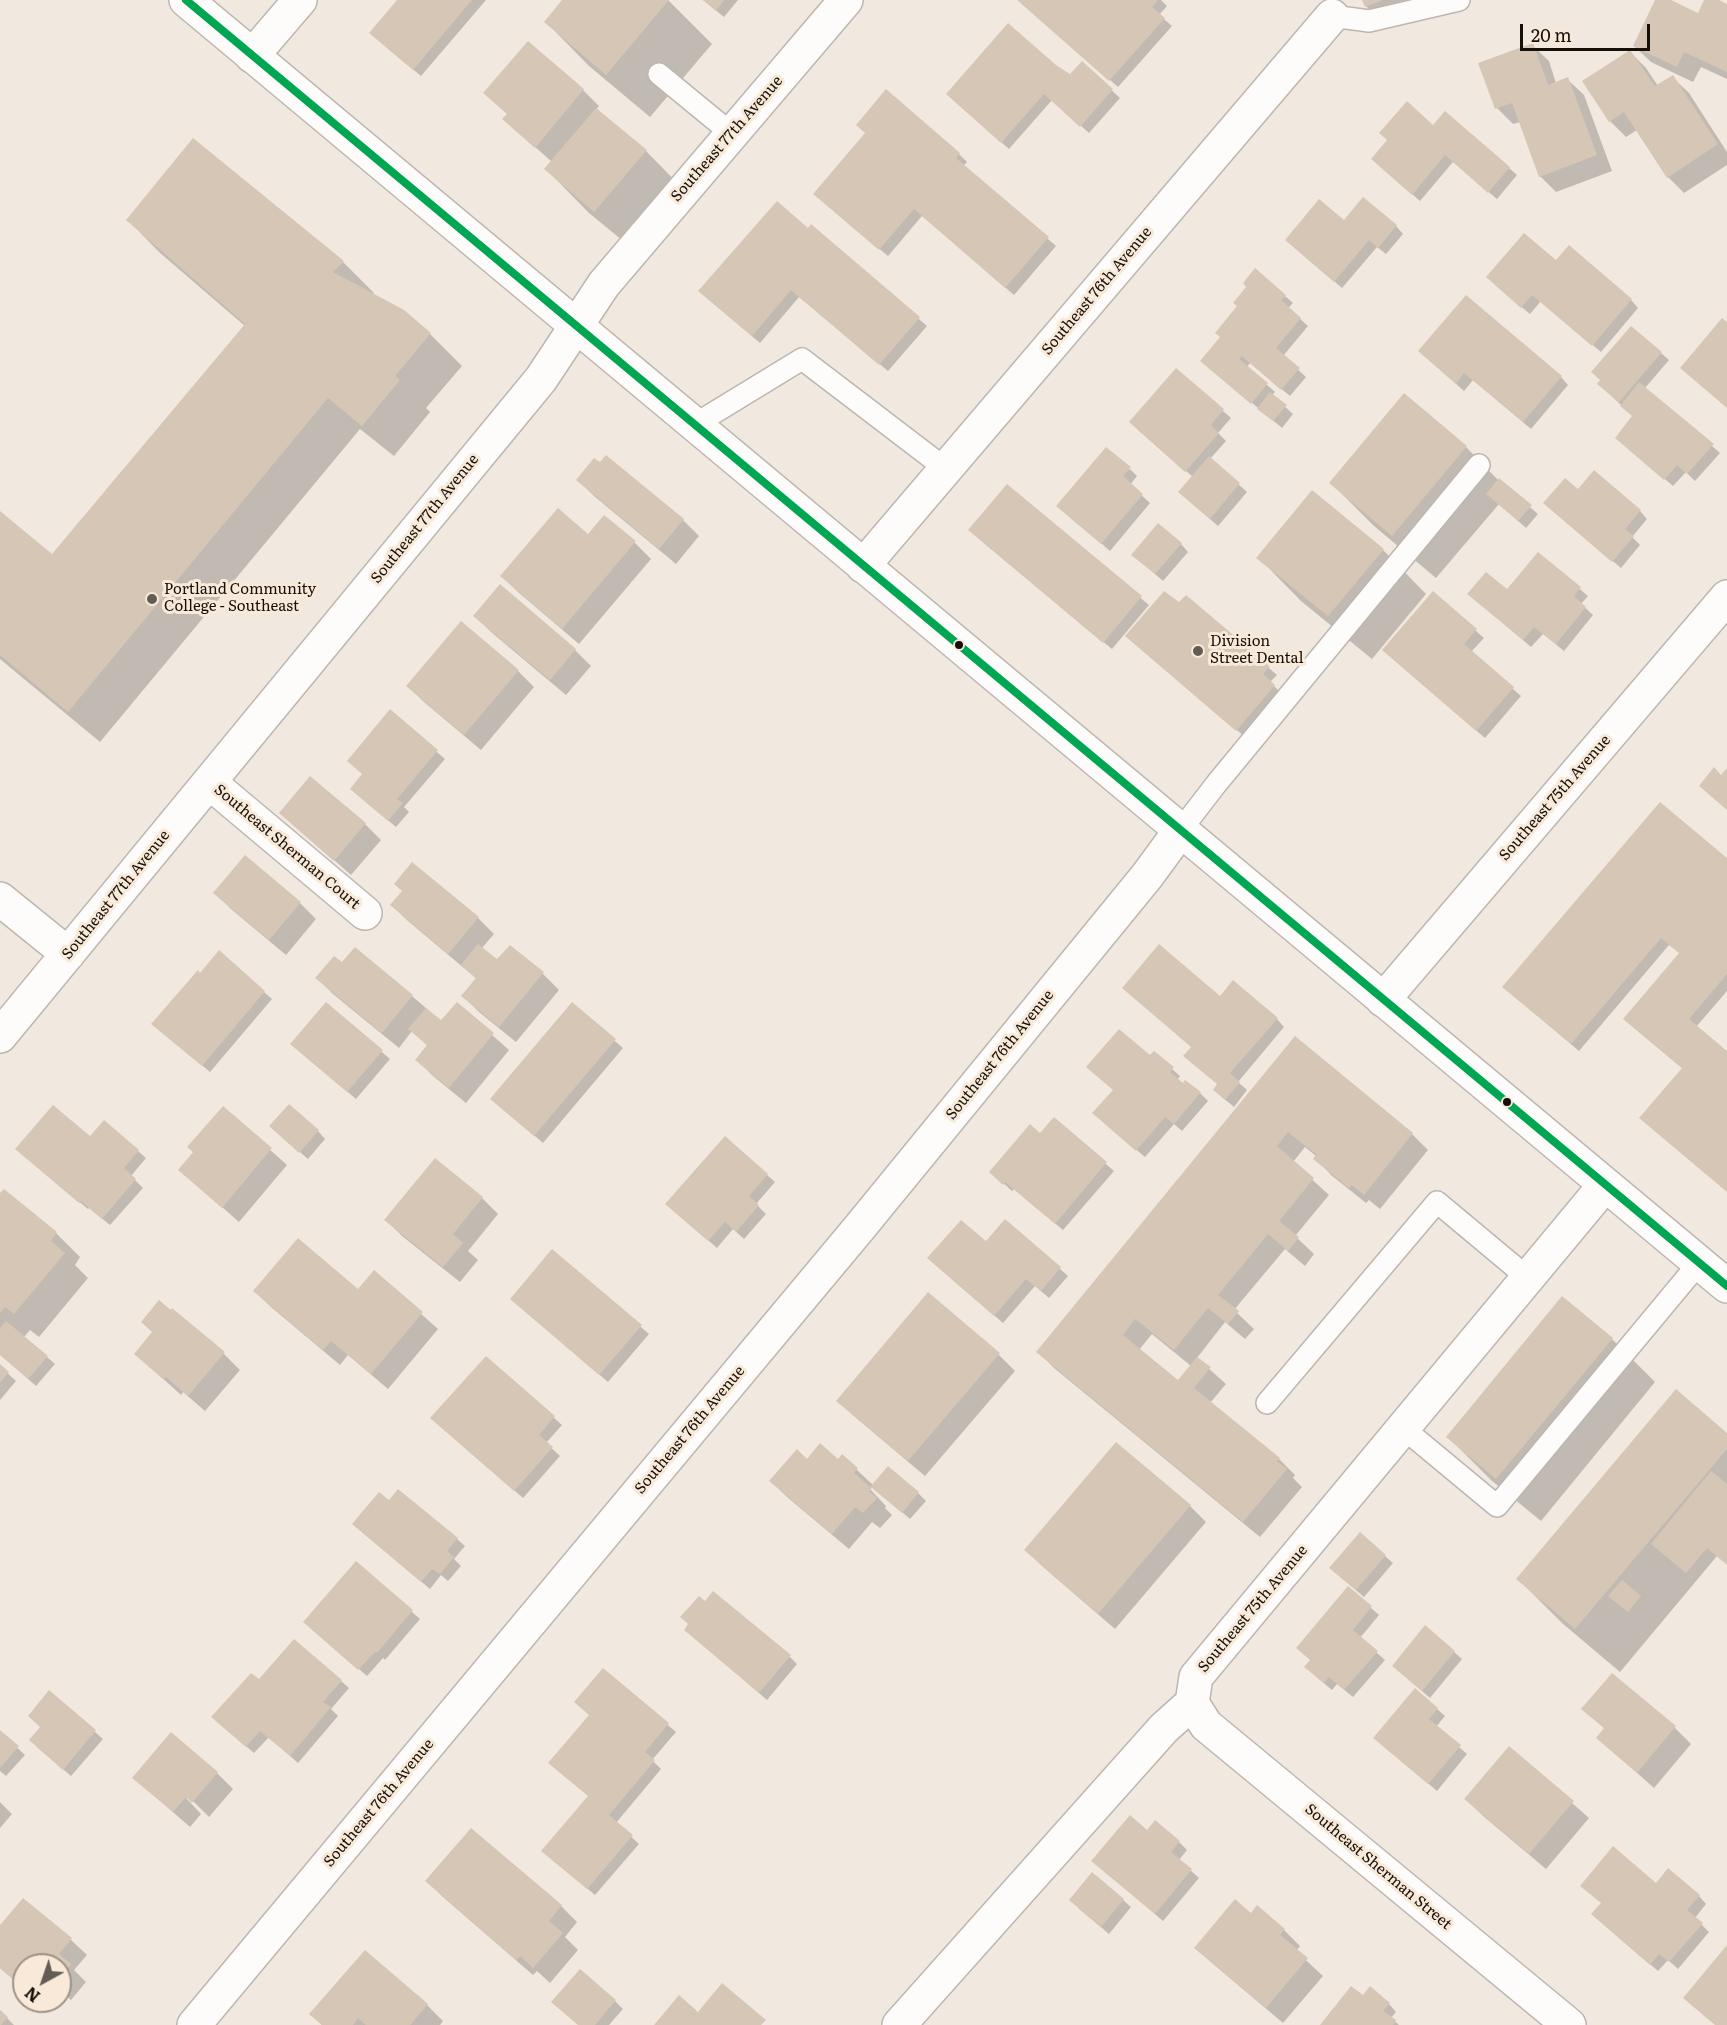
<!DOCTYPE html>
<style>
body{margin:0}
#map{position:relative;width:1727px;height:2025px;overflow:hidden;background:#f1e9e0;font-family:Literata,serif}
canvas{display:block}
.north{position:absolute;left:12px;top:1953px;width:60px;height:60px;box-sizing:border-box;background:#f9e9d8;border:2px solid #9e9286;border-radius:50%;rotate:220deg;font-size:16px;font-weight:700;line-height:24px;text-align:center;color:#15100a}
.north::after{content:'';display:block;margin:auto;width:21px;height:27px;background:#625c55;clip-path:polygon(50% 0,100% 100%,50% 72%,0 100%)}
.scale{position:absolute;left:1520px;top:24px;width:130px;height:27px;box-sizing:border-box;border:3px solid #15100a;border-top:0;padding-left:8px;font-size:18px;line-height:21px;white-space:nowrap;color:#15100a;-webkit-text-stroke:4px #f9e9d8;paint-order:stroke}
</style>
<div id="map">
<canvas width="1727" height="2025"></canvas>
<div class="north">N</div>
<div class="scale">20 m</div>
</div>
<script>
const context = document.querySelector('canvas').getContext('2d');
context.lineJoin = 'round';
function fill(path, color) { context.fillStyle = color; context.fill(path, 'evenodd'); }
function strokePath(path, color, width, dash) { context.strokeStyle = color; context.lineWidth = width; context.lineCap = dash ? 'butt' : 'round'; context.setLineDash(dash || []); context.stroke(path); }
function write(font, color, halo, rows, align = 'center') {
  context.font = font + ' Literata,serif'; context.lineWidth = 6; context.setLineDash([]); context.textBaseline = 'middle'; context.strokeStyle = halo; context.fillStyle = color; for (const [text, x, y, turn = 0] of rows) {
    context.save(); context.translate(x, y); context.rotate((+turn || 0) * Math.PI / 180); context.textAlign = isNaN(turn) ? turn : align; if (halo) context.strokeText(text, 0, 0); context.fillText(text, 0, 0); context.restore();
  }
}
fill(new Path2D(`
 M399,0H486L421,76L378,40Z
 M564,0H668L712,44L650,117L589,66L546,22Z
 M703,0H738L724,17Z
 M1019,0H1161L1167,6L1159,15L1172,26L1118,87Z
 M1364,0H1443L1382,22L1366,6Z
 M1657,0H1667L1698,15L1705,0H1697H1715L1727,6V79L1701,67L1693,82L1651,62L1634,46Z
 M528,43L583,90L599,106L596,110L646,151L689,195L639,254L589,213L546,169L552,162L504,119L508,115Z
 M1532,45L1549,61L1556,83L1567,79L1584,95L1612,171L1556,192L1540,176L1520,122L1513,124L1497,108Z
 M1630,52L1646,68L1658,86L1672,77L1689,93L1727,152V165L1684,193L1668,177L1637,130L1626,137L1610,121L1584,81Z
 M1082,63L1120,98L1089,133L1052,100L1009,149L955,101L1055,67L1070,76Z
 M1433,127L1509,168L1517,175L1497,199L1453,162L1420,201L1381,167Z
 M959,154L967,162L963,166L1056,246L1014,295L922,216L888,256L823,201Z
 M128,220L343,262L374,293L372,295L403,312L430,334L462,366L426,408L430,412L394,456L360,429L100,742L0,659V513L52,556L245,326L159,252Z
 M1344,222L1396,226L1403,234L1386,254L1377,247L1342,288L1287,240Z
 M811,226L927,326L888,371L799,297L760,343L708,299Z
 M1556,262L1631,300L1638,308L1601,352L1541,301L1530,314L1495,285Z
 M1285,296L1293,303L1288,308L1308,326L1283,356L1306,377L1290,396L1250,363L1247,367L1275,392L1272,395L1293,414L1282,428L1202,361Z
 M1661,353L1669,360L1645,388L1720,453L1695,481L1686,472L1673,486L1625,445L1634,417L1606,391Z
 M1428,359L1561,377L1568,385L1531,429L1473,380L1464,391Z
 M1176,370L1231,418L1218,433L1226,441L1210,459L1247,492L1218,526L1188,500L1193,477L1138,430Z
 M1404,395L1466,447L1499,481L1538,514L1526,528L1499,504L1436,578L1374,526L1331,483Z
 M607,457L683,520L699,536L676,564L594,496L578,480L600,465Z
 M1130,469L1137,476L1130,485L1150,503L1110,551L1066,513Z
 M1007,486L1149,605L1112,649L978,538Z
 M1578,491L1640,511L1647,519L1632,537L1640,545L1621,568L1553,511Z
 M588,536L635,543L651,559L579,644L518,592L502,576Z
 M1181,544L1188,552L1163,581L1141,562Z
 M1383,550L1426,594L1372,659L1301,601L1258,557Z
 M1538,554L1588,596L1581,604L1593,615L1564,651L1543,634L1531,647L1477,601L1508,591Z
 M1433,593L1484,638L1471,652L1521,696L1485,738L1392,658Z
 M1186,597L1277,675L1270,682L1282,694L1245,737L1135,644Z
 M475,616L575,650L591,666L566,695L491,632Z
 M461,623L518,671L534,687L481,750L424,702L408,686Z
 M390,712L445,759L404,807L409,812L396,827L359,796L364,775Z
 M281,813L365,824L381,840L351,875Z
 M1727,861V991L1696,1027L1727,1053V1191L1683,1069L1633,1027L1681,954L1669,945L1579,1051L1512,994Z
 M403,892L478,918L494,934L482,948L497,962L510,947L543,974L559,990L516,1042L479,1012L463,996L477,979L408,921L392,905Z
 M215,893L300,903L316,919L286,955L231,909Z
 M342,965L412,996L442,1022L457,1004L509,1050L466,1103L433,1076L417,1060L428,1046L412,1031L399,1048L333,994L317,978Z
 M264,992L272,999L210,1072L161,1031Z
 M1220,998L1277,1019L1284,1027L1238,1082L1247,1090L1234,1107L1222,1097L1218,1085L1192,1047Z
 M326,1004L390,1059L356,1099L300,1052Z
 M572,1004L623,1048L543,1143L500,1106Z
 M1295,1038L1412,1134L1428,1150L1380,1209L1369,1200L1366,1203L1331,1175L1315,1158L1316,1156L1305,1147L1293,1162L1329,1195L1295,1236L1314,1254L1305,1266L1285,1249L1234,1310L1254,1329L1245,1339L1225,1322L1197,1358L1226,1384L1210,1403L1279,1459L1295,1475L1293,1478L1302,1487L1260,1537L1054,1368L1038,1352ZM1152,1334L1191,1366L1178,1382L1139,1350Z
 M1154,1053L1180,1076L1177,1080L1200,1093L1208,1101L1182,1131L1174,1124L1145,1157L1102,1121L1114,1090Z
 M223,1108L287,1165L239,1222L180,1170L195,1153Z
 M1054,1119L1114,1171L1063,1230L1014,1189L1012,1191L999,1179Z
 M318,1131L325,1139L308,1159L279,1134Z
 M91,1138L138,1151L146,1158L131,1176L143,1188L110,1225L89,1208L88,1209L25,1157Z
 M767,1175L775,1182L756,1204L766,1214L744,1239L733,1229L717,1248L675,1211Z
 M4,1191L56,1233L80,1257L75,1265L88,1278L39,1337L30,1330L24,1337L55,1364L36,1386L0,1354V1196Z
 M482,1198L498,1214L468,1251L478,1260L460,1282L402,1236L386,1220Z
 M1005,1221L1068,1276L1049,1298L1035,1286L1003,1323L937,1266L987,1243Z
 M552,1251L649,1334L608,1382L520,1307Z
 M374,1272L438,1329L388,1389L348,1355L340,1365L271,1307L255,1291H359Z
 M928,1294L999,1355L1015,1371L925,1476L855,1417L839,1401Z
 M172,1310L224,1354L240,1370L205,1411L183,1392L181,1395L136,1354Z
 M1612,1339L1655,1382L1541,1521L1491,1480L1448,1437Z
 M486,1358L562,1425L546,1443L560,1456L523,1498L440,1426Z
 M0,1366L16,1381L0,1400Z
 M1727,1434V1564L1717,1556L1620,1672L1562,1623L1518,1579Z
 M1117,1444L1190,1506L1206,1522L1115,1629L1042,1566L1026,1550Z
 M842,1456L873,1485L918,1493L926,1501L910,1519L872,1486L870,1489L886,1506L885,1508L892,1515L880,1528L872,1522L849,1549L787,1497L771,1481L807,1461H838Z
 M389,1502L457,1539L465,1546L454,1559L461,1566L448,1581L441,1575L430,1589L362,1532Z
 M1385,1556L1393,1563L1364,1597L1339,1576Z
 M357,1563L420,1619L385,1660L383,1658L367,1676L313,1629Z
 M1348,1588L1379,1615L1360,1638L1385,1660L1353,1697L1337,1684L1332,1690L1314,1675Z
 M694,1637L790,1657L797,1664L767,1700Z
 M1454,1652L1462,1659L1430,1698L1401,1673Z
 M603,1670L676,1732L652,1760L661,1769L616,1823L639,1844L595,1895L551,1858L589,1797L590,1715Z
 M1612,1675L1675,1728L1691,1744L1654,1788L1598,1738L1605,1729L1583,1709Z
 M341,1681L349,1688L331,1709L338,1716L298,1763L269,1737L254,1753L221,1725L259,1682Z
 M50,1693L103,1739L71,1776L38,1748Z
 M1437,1709L1445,1716L1436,1727L1467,1754L1437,1791L1383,1745Z
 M0,1732L25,1755L6,1776L0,1771Z
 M171,1735L217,1773L233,1789L209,1817L188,1796L186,1798L201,1814L190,1827L134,1778Z
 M1510,1748L1589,1818L1546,1869L1482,1815L1466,1799Z
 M0,1802L12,1814L0,1828Z
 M1147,1832L1179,1842L1187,1850L1179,1860L1199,1878L1163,1921L1101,1868Z
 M427,1881L561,1906L577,1922L565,1937L578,1950L550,1983L537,1971L533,1975L443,1897Z
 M1656,1885L1699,1896L1706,1904L1695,1918L1709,1932L1678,1969L1668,1960L1658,1971L1601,1922Z
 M1123,1900L1131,1907L1109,1934L1078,1908Z
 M1251,1915L1284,1930L1300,1946L1296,1951L1323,1976L1283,2023L1212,1963L1196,1947Z
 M0,1928L70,1939L87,1955L74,1970L86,1982L71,2000L60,1991V1965H24V1989L0,1968Z
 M1363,1997L1389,2004L1396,2012L1391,2018L1399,2025H1322Z
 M39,2001H49L45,2006Z
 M615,2001L623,2009L609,2025H579Z
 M427,2005L443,2021L440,2025H322L311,2014Z
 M0,2012L7,2018L14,2025H0Z`), '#0003');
fill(new Path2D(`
 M397,0H472L413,70L369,33Z
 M562,0H669L606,75L544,22Z
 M703,0H724L716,11Z
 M1017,0H1158L1152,7L1165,18L1109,81Z
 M1362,0H1383L1365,7Z
 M1655,0H1671L1698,13L1704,0H1719L1727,4V72L1684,52L1677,67L1633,46Z
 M1008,23L1056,65L1070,74L1082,61L1113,89L1080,127L1044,94L1001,143L946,94Z
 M528,41L584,89L535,148L502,119L507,114L483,93Z
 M1533,43L1548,85L1568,77L1597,155L1539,177L1512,103L1495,109L1478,63Z
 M1630,50L1655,86L1673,75L1718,144L1667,178L1624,112L1609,122L1582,81Z
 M886,89L960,153L956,158L1049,237L1005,288L914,209L879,250L813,194L865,133L856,125Z
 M1407,101L1433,125L1445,111L1510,167L1488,193L1445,155L1412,195L1371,159L1387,140L1379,133Z
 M596,108L647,150L594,212L544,169Z
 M193,138L344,261L333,272L404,310L431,333L395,376L400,380L362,426L328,398L68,712L0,655V511L52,554L245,324L126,220Z
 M1363,197L1397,225L1378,248L1369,240L1334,282L1285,240L1319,199L1344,220Z
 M777,201L808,228L811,224L920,317L879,365L791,290L752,336L698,291Z
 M1524,233L1556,260L1569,245L1632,299L1592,346L1532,295L1521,308L1486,277Z
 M1255,268L1286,295L1281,300L1301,318L1276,348L1300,368L1281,390L1242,356L1239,359L1268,383L1251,404L1200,361L1220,337L1215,333L1237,306L1233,303L1246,287L1243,283Z
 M1466,295L1562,376L1523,422L1464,373L1456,384L1418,351Z
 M1722,318L1727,322V408L1680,368Z
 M1631,326L1662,352L1619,402L1597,384L1600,380L1591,372Z
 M1176,368L1224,409L1211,425L1219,433L1185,472L1129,422Z
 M1639,382L1714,444L1687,474L1677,465L1664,480L1615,438L1632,416L1620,406Z
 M1270,392L1287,405L1273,421L1257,409Z
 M1404,393L1467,446L1392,536L1329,483Z
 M1106,447L1131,467L1123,476L1143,494L1101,544L1056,506Z
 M606,455L684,519L659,549L576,480L594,458L600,462Z
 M1209,456L1240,483L1210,519L1178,492Z
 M1594,470L1641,510L1625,529L1634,536L1612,562L1543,503L1565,478L1578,489Z
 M1499,478L1532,505L1518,521L1486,494Z
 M1007,484L1142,596L1103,643L968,530Z
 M1312,490L1384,549L1328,616L1256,558Z
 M558,508L588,534L604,515L636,541L562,629L500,576Z
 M1158,523L1182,543L1155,574L1131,555Z
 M1538,552L1581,587L1574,596L1586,607L1556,644L1534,627L1523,640L1467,594L1486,572L1507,589Z
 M500,584L576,649L550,680L473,616Z
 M1164,591L1179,602L1186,595L1270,666L1263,674L1275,685L1236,731L1125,636Z
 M1433,591L1477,629L1464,644L1514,687L1476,731L1382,650Z
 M461,621L519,670L464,735L406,686Z
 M390,709L438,750L397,799L403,803L388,821L350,789L362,774L347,761Z
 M1714,767L1721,775L1727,768V810L1699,786Z
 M310,776L366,823L334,861L279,813Z
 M1660,802L1727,858V974L1689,1019L1727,1051V1192L1639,1118L1682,1068L1623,1019L1679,953L1661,938L1571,1044L1502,987Z
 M245,855L301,902L269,940L213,893Z
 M412,862L479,917L448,954L390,905L402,891L394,884Z
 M478,944L497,959L510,945L544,972L499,1027L461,996L476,978L461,965Z
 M1159,944L1220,996L1233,980L1278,1018L1230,1073L1240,1082L1225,1100L1213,1090L1217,1084L1183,1056L1191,1047L1122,988Z
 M355,947L413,995L382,1033L315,978L334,956L342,962Z
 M219,950L265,991L202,1066L151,1024L198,970L200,973Z
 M326,1002L383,1050L347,1092L290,1044Z
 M457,1002L494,1033L449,1088L415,1060L427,1045L408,1029L426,1008L441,1020Z
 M572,1002L616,1039L534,1136L490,1099Z
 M1119,1029L1150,1055L1154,1051L1174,1067L1170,1072L1183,1083L1185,1080L1201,1092L1174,1124L1165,1117L1136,1151L1092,1113L1113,1090L1086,1067Z
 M1295,1036L1413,1133L1364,1195L1352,1185L1349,1188L1313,1159L1316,1154L1288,1132L1277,1146L1314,1178L1279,1221L1299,1237L1288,1251L1268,1234L1218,1295L1239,1311L1228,1324L1208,1308L1174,1350L1135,1319L1123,1335L1178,1380L1197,1357L1211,1367L1194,1388L1280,1458L1277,1461L1287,1469L1243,1522L1036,1352Z
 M289,1104L319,1130L299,1153L269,1126Z
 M53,1105L90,1136L104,1120L139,1150L124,1168L136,1179L102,1219L81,1201L79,1203L15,1149Z
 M223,1106L272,1148L222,1208L178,1170L193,1152L187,1147Z
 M1054,1117L1107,1162L1055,1224L1005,1182L1003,1185L989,1172L1030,1124L1040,1133Z
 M725,1136L768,1174L749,1196L759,1205L736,1232L725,1222L708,1241L665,1204Z
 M435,1158L483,1197L453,1234L463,1243L443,1267L384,1220Z
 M4,1189L57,1232L51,1241L65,1253L14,1314L5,1307L0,1313V1193Z
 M1005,1219L1061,1267L1041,1291L1026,1279L994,1316L927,1258L961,1220L986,1241Z
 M298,1238L358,1289L374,1270L423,1312L371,1374L331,1341L323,1350L253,1291Z
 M552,1249L642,1325L599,1375L510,1299Z
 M928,1292L1000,1353L908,1461L836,1401Z
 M1562,1296L1613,1338L1496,1479L1446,1437Z
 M159,1300L171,1310L172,1308L225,1352L188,1396L166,1377L164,1380L134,1354L152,1332L141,1322Z
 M6,1321L48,1356L28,1379L0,1355V1328Z
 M486,1356L555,1416L539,1435L553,1447L514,1491L430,1418Z
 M0,1364L9,1372L0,1383Z
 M1676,1389L1727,1433V1449L1575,1629L1516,1579Z
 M1116,1442L1191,1505L1098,1614L1024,1550Z
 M820,1443L838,1459L842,1454L858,1468L854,1473L870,1487L888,1466L919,1492L902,1513L872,1488L869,1491L877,1498L863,1513L855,1507L832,1534L769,1481L797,1449L807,1459Z
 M1711,1471L1727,1484V1565L1707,1548L1686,1573L1651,1544Z
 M398,1489L458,1538L447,1551L454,1557L440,1574L432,1569L421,1582L352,1524L379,1492L389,1500Z
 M1360,1532L1386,1555L1356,1590L1329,1568Z
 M356,1561L413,1610L377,1653L375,1652L358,1670L303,1622Z
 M1622,1580L1641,1596L1628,1612L1608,1596Z
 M1348,1586L1372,1606L1353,1630L1378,1651L1344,1690L1329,1677L1324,1683L1304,1667L1310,1660L1296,1648Z
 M713,1591L791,1655L759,1693L684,1630L688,1624L680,1617L699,1596L705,1601Z
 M1425,1625L1455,1651L1422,1691L1392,1666Z
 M294,1639L342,1680L323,1702L331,1707L290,1756L260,1731L246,1747L211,1717L251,1673L259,1679Z
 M603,1668L669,1723L645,1752L655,1760L609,1815L633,1835L587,1889L541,1851L588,1796L548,1763L589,1715L574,1702Z
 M1612,1673L1676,1726L1637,1773L1596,1738L1604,1728L1581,1709Z
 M1415,1688L1438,1708L1429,1719L1461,1745L1428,1784L1373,1738Z
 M49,1690L96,1730L63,1770L29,1740L40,1727L28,1716Z
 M0,1730L19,1746L0,1768Z
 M171,1732L218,1772L192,1803L186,1797L173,1812L132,1778Z
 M1509,1746L1574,1801L1529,1854L1464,1799Z
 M1130,1815L1147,1830L1155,1820L1180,1841L1171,1852L1192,1869L1155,1914L1091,1861Z
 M471,1828L562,1905L549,1921L563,1933L533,1968L520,1956L516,1960L425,1881Z
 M1613,1846L1656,1883L1668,1868L1700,1895L1687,1910L1703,1923L1669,1962L1659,1954L1650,1965L1591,1914L1601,1903L1580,1886Z
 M1092,1872L1124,1899L1101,1927L1069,1900Z
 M23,1898L72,1938L59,1954L71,1964L60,1978V1965H24V1988L0,1968V1925Z
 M1235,1899L1251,1913L1257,1905L1285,1929L1280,1935L1308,1958L1266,2008L1194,1948Z
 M1727,1945V2025H1715L1683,1998Z
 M365,1950L428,2004L410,2025H366L358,2018L353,2025H322L309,2014Z
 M580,1969L616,2000L595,2025H578L551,2002Z
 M722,1983L766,2020L761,2025H654L679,1995L698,2012Z
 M1351,1986L1363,1995L1370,1986L1390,2003L1383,2011L1396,2020L1393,2025H1320Z
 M0,2010L8,2017L1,2025H0Z`), '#d6c6b5');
const lane = new Path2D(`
 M1332,16L1369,21L1459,0
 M659,74L732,134
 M694,425L802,359L946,469
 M1180,831L1217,783L1479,465
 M1267,1403L1437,1202L1528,1278
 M1403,1428L1497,1506L1699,1263`);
const street = new Path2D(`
 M252,56L300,0
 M863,566L1332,16
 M209,782L365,913
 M0,899L68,954
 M1383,1000L1727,597
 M0,1036L541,379L604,284L846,0
 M1192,1703L1206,1725L1569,2025
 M194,2025L860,1227L1147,876L1180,831
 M899,2025L1164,1728L1192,1703L1196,1677L1605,1185`);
const secondary = new Path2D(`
 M186,0L1727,1286`);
strokePath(lane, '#bdb6b0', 24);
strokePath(street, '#bdb6b0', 36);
strokePath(secondary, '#bdb6b0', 36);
strokePath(lane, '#fdfcfa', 21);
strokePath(street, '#fdfcfa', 33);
strokePath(secondary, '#fdfcfa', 33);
strokePath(new Path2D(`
 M186,0L1727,1286`), '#00a651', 8);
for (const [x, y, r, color] of [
 [152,599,6,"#625c55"],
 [959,645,5,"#15100a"],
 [1198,651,6,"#625c55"],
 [1507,1102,5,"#15100a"]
]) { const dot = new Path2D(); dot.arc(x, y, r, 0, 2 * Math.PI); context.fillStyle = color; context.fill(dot); strokePath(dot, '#f9e9d8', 2); }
write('15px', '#15100a', '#f9e9d8', [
 ["Southeast 77th Avenue",727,139,-49],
 ["Southeast 76th Avenue",1097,291,-50],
 ["Southeast 77th Avenue",425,519,-51],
 ["Southeast 75th Avenue",1555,798,-49],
 ["Southeast Sherman Court",287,847,40],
 ["Southeast 77th Avenue",116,895,-51],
 ["Southeast 76th Avenue",1000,1055,-51],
 ["Southeast 76th Avenue",690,1430,-50],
 ["Southeast 75th Avenue",1253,1609,-50],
 ["Southeast 76th Avenue",379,1803,-50],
 ["Southeast Sherman Street",1378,1867,40]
]);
write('15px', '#15100a', '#f9e9d8', [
 ["Portland Community",164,590],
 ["College - Southeast",164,607],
 ["Division",1210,642],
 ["Street Dental",1210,659]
], 'left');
</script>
